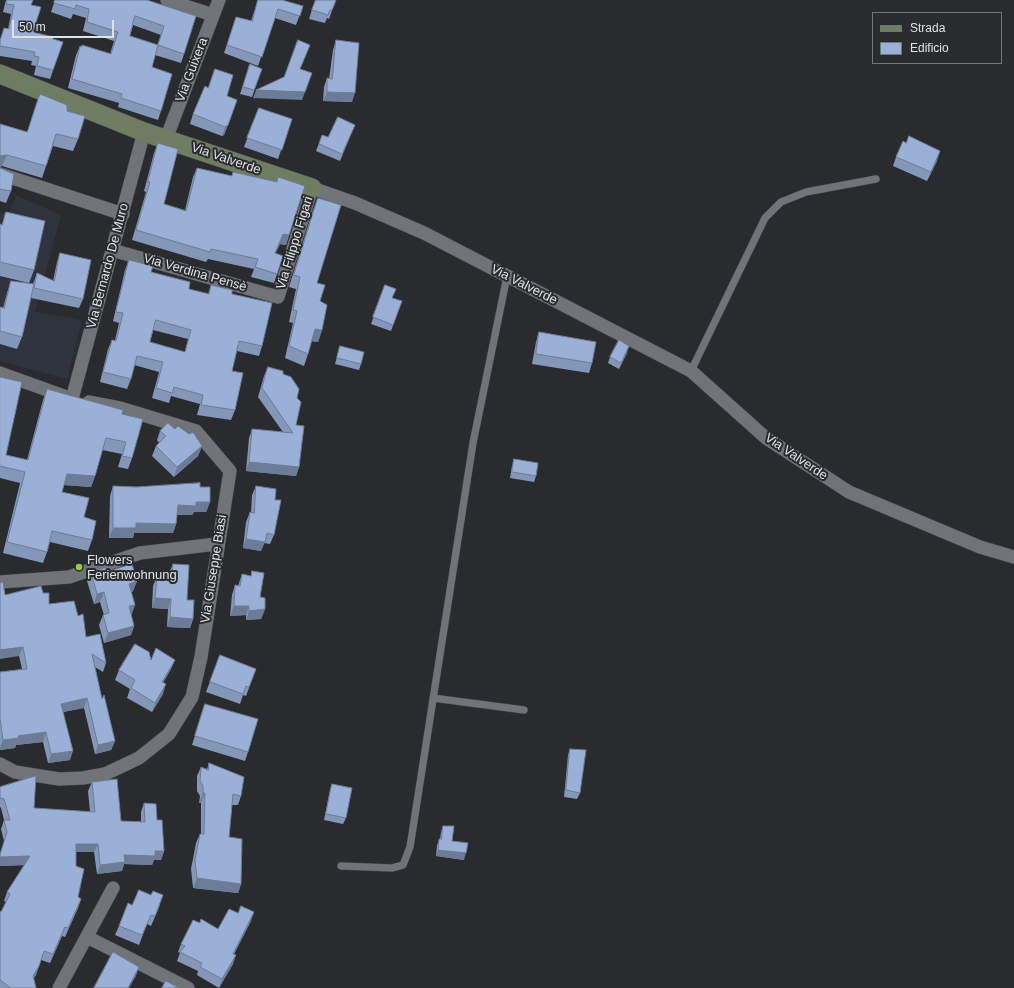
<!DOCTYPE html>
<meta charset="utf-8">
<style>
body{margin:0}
#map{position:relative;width:1014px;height:988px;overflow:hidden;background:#292b2f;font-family:Arial,sans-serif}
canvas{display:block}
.legend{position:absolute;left:872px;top:12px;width:130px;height:52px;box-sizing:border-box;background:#292b2f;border:1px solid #727477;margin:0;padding:5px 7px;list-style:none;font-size:12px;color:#e0e1e4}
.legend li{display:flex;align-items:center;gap:8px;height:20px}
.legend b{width:20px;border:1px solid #727477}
.scale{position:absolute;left:12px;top:20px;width:102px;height:18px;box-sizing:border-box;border:2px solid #e0e1e4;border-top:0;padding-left:5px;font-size:12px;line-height:14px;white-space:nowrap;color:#e0e1e4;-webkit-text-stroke:3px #292b2f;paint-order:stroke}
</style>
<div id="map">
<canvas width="1014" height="988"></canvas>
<ul class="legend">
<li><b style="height:5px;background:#6e7d61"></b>Strada</li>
<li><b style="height:11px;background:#9bb0d6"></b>Edificio</li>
</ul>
<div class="scale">50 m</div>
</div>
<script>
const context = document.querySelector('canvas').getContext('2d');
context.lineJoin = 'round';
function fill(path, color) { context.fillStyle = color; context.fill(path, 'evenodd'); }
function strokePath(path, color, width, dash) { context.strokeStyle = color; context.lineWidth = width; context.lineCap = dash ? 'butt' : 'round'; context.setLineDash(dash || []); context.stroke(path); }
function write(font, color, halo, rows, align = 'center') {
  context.font = font + ' Arial,sans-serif'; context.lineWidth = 4; context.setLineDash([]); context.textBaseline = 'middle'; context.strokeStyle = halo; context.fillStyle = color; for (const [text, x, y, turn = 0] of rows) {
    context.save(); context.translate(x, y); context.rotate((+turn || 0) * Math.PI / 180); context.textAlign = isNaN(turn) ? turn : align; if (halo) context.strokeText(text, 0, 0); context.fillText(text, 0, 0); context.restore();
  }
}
fill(new Path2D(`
 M16,195L61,215L35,312L82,320L67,379L0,361V212L9,214Z`), '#2e333d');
const lane = new Path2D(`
 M691,371L765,218L781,202L806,192L876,179
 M433,698L524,710
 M341,866L392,868L403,865L410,847L473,443L507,276`);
const street = new Path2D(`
 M167,0L213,15
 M166,139L219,0
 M0,174L123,214
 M112,250L278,297L312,188L355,203L424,233L691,371L766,438L849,492L980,547L1014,557
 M0,373L64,396
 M72,399L144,132
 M0,582L69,577L140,553L217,544
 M0,764L15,772L59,779L83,778L105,774L139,758L169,734L192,697L201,657L230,471L196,431L120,408L89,402
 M87,937L188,988
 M59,988L113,888`);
const secondary = new Path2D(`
 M0,74L144,132L312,188`);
strokePath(lane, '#47494c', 8);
strokePath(street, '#47494c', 14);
strokePath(secondary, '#47494c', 20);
strokePath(lane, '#707378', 7);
strokePath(street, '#707378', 13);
strokePath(secondary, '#6e7d61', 19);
fill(new Path2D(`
 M6,0H33L31,5L33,32L53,39L63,42L50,79L34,75L36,66L31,65L32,61L0,56V39L4,28L8,29L11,14L3,12Z
 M55,0H147L184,54L181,63L155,55L152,67L161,111L158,120L118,107L119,103L68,88L76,55L80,46L110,54L114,41L83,31L86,18L73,14L71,19L51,12ZM133,25L161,35L157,45L130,36Z
 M258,0H282L303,6L296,25L275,18L258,66L224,53L236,17L251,21Z
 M315,0H336L329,19L327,18L325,23L309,19Z
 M336,40L352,102L323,101L324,87L327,78L329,79L333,50Z
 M250,64L262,69L252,97L240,94Z
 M227,96L237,100L224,135L222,136L190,124L193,114Z
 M259,108L292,119L278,159L244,147Z
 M67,111L78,139L73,151L53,146L42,178L2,166L0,167V124L27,132Z
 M355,125L340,161L316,151L322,135L328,137Z
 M158,143L164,204L185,210L193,177L197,168L232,176L233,172L276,182L278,177L289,235L286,245L280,244L275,254L277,274L274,283L251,277L254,269L208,259L206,262L132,240L146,192L144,191L154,153Z
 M906,143L937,161L927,181L893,166L896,157Z
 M0,168L11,191L6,203L0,201Z
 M318,198L317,283L320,301L322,330L318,342L311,341L308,354L304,366L285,358L293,323L289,322L296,289L289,287L313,210Z
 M6,212L34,270L29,283L0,276V224L2,225Z
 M60,253L83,299L79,308L31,298L22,337L17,349L0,344V307L3,308L7,293L11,281L33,284L37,273L53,281L57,262Z
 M129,260L151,272L189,289L208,294L211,285L232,294L262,346L259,356L237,351L232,371L235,410L231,420L197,415L200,404L171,396L169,403L152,398L159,372L134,365L131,379L127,389L100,382L108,349L112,340H115L119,323L113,321L125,270ZM153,330L188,339L185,352L150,342Z
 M385,285L393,298L402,301L391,331L371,324Z
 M539,332L592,363L589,373L532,364L536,342Z
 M340,346L361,364L359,370L335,364Z
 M627,353L619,369L608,363L610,357Z
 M268,367L283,374L297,398L296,425L299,467L296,476L246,471L249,438L252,429L283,432L258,397L264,376Z
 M0,377L6,455L27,460L43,400L47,389L122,414L132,458L128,469L118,467L122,454L102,450L95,476L91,487L64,485L62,492L84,517L92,540L88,551L50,542L47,552L43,563L3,553L20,483L0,478Z
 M175,429L202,446L198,456L174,477L152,456L156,446L159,443L157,440L160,431Z
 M514,459L536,476L534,482L510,478L512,466Z
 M113,486L136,487H200L210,502L206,512H194L192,515H177L176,524L173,533H134L133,538H109L110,496Z
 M256,486L275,500L274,535L270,544L264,543L261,551L243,548L246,522L250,512L251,513L252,495Z
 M173,564L187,600L193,619L190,628L167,627L168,609L152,608L153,586L157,576L169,577V573Z
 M109,571L137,581L133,591L132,592V614H131L134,626L131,635L104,643L99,625L103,615H104L100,602L94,604L87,581L91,572Z
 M252,571L265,609L261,619L246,620V615L230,616L232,595L235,585L238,586L242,574L251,576Z
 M43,593L49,604L78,616L86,637L106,663L103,672L95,667L102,699L115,741L111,750L95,754L84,708L63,712L70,760L48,763L43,742L16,745L15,748L0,750V672L22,669L5,595Z
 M220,655L256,669L246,696L243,695L240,704L206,692Z
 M151,660H175L171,669L163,683V694L152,712L127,698L130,689L115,680L119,670Z
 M205,704L248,752L245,761L192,745Z
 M570,749L580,793L577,799L564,797L568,755Z
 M209,763L241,796L238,805H232L229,837L241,884L238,893L193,888L191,869L196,843L200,834H201V803H199L200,796L197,791V776L201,767L207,769Z
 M92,782L121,821L141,822V812L144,803L157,820L164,851L161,860H154L152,865L124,864L122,871L97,874L94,852H76V866L78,897L81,899L78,908L65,937L62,936L50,963L41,960L36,975L34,978L36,988H0V911L1,912L6,902L4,901L7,892L24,865L0,866V853L4,841L1,829L4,820L1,808L0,807V787L34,808L90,812L88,791Z
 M332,784L346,818L343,824L324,820L330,790Z
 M443,826L452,841L464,860L436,856L437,845L440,839L441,832Z
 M132,905H160L151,926L147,924L139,945L115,935L119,926Z
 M201,919L218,929L251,921L234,954L233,964L219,988L197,975L198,971L177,961L180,953L178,952L181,944L199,923Z`), '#8597b8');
fill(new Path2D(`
 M256,90L305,92L302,100L253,98Z
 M327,92L355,93L352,102L323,101Z
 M228,125L224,135L222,136L225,127Z
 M940,151L937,161L927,181L931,172Z
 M7,155L2,166L0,167V156Z
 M283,234L289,235L286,245L280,244L271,263Z
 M315,329L322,330L318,342L310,341Z
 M629,346L627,353L619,369L621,363Z
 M202,446L198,456L174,477L177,467Z
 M249,462L299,467L296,476L246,471Z
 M67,474L95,476L91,487L63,485Z
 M196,502H210L206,512H194L192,515H174L178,505Z
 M136,523L176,524L173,533H134L133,538H109L113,528Z
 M246,539L265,542L261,551L243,548Z
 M137,581L133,591L126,593L129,584Z
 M104,592L100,602L94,604L97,594Z
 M155,598L171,599L168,609L152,608Z
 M135,605L132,614L125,616L129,606Z
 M234,606H249L246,615L230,616Z
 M265,609L261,619L246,620L249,611Z
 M170,617L193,619L190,628L167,627Z
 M134,626L131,635L104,643L108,633Z
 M23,647L19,656L0,659V650Z
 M175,660L171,669L158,691L162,682Z
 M166,684L163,694L152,712L155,703Z
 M87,698L84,708L58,713L61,704Z
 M46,732L43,742L16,745L15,748L0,750V748L3,740L18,736Z
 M115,741L111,750L95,754L98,745Z
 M73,751L70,760L48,763L51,754Z
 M203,793H205L201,803H199Z
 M76,844H98L94,852H73Z
 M438,850L466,853L464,860L436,856Z
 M155,851H164L161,860H154L152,865L124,864L122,871L97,874L100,865L124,855Z
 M30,856L27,865L0,866V857Z
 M197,878L241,884L238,893L193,888Z
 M81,899L78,908L65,937L68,928Z
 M254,912L251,921L230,962L233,954Z
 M65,927L62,936L50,963L53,954Z
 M236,955L233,964L219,988L222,979Z
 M39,966L36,975L30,984L33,976Z
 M139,967L136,976L129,988H128Z`), '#6c7b96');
const building = new Path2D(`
 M7,0H33L31,5L41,7L33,32L53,37V39L63,42L53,70L37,66L39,57L34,56L35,52L0,46V41L4,28L9,29L14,5L7,4Z
 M55,0H147L196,16L184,54L158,45L152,67L172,74L161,111L121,98L122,94L72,79L80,46L82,47V45L111,54L118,32L87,22L89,9L76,5L75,9L54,3ZM135,16L164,26L158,45L130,36Z
 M258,0H282L303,6L300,16L278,9L262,57L227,45L236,17L252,21Z
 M316,0H336L332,10H330L328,15L312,10Z
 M298,40L310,45L300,69L312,73L305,92L256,90L284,77Z
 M336,40L359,43L355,93L327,92V78L332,79Z
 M250,64L262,69L254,90L243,87Z
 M215,69L233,75L227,96L237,100L228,125L225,127L193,114L205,86L208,88Z
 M40,94L67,105V111L85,116L78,139L56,134L46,166L7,155L0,156V124L27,132Z
 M259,108L292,119L282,150L247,138Z
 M338,117L355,125L342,154L319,144L322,135L328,137Z
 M909,136L940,151L931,172L896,157L903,141L906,143Z
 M158,143L178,149L164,204L186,211L197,168L232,176L233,172L277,182L278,177L305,186L289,235L283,234L275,253L283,256L277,274L255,267L258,259L211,249L210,252L136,230L150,182H148Z
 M0,168L14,174L11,191L0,189Z
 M318,198L341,205L317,283L325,285L320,301L327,305L322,330L315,329L308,354L289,346L297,311L293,310L300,277L294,275Z
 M6,212L45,221L34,270L0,262V224L2,225Z
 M60,253L91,260L83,299L34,288L37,273L54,281Z
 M129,260L153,266L151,272L190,282L189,289L209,294L211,285L232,290V294L272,303L262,346L239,341L232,371L243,373L235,410L201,405L203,395L174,387L172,393L156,388L163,362L137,356L131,379L103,372L112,340L116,341L123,313L116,312ZM156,320L191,330L185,352L150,342Z
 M11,281L34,284L22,337L0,331V307L4,308Z
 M385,285L396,289L392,298L402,301L393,325L373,317Z
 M539,332L596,342L592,363L536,354Z
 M619,340L629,346L621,363L610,357Z
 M340,346L364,352L361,364L337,358Z
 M268,367L283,371V374L291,377L299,389L297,398L301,402L296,425L304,426L299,467L249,462L252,429L293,433L262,388Z
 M0,377L22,382L6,455L28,460L47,389L123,410L122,414L143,419L132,458L122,456L126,442L106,438L95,476L67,474L62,492L89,498L84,517L96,521L92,540L52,531L47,552L7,542L25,472L0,466Z
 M168,423L175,429L178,426L189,434L193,432L202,446L177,467L156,446L166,436L160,431Z
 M514,459L538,463L536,476L512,472Z
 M200,483V487H210V502H196V506L178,505L176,524L136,523V528H113V486L136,487Z
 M256,486L276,489L275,500H281L274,535L267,533L265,542L246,539L250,512L254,513Z
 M132,564L137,581L129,584L135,605L129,606L134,626L108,633L103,615L109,613L104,592L97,594L91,572L108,567L109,571Z
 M173,564L189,565L187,600H194L193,619L170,617L171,599L155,598L157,576L172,577Z
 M252,571L264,573L260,597L265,598V609L249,611V606H234L235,585L240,586L242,574L251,576Z
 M3,582L5,595L41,586L43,593H49V604L74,601L78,616L83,614L86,637L100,634L106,663L92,654L102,699L104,695L115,741L98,745L87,698L61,704L73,751L51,754L46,732L18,736L19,738L3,740L0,719V672L27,669L23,647L0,650V583Z
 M135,644L149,652L151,660L156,648L175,660L162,682L166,684L155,703L131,688L135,680L119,670Z
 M220,655L256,669L249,687L246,686L243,694L210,682Z
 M205,704L258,719L248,752L195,736Z
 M570,749L586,750L580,793L566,790Z
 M209,763L244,777L241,796L233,794L229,837L242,839L241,884L197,878L195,860L200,834H204L205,793H203V786L200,781L201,767L208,770Z
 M36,776L34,808L95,812L92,782L117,779L121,821L145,822L144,803L156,804L157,820H162L164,851H155V856L124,855L125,862L100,865L98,844H76V866L84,869L78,897L81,899L68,928L65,927L53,954L44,951L39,966L33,976L36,988H11L0,980V911L1,912L10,894L7,892L30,856L0,857V855L7,832L4,820H10L4,799L0,798V787Z
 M332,784L352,788L346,818L326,814Z
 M443,826H454L452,841L468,843L466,853L438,850L439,839H441Z
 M139,890L151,895L153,891L163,895L155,916L151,915L142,935L119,926L128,903L132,905Z
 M241,906L254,912L233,954L236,955L222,979L200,967L202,963L180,952L185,946L181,944L193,920L200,923L201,919L218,929L229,909L238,913Z
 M113,952L139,967L128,988H94Z
 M166,981L179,988H162Z`);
fill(building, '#9bb0d6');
strokePath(building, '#6c7b96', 1);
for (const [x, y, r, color] of [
 [79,567,4,"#94cc3c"]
]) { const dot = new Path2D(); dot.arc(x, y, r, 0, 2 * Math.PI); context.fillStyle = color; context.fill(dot); strokePath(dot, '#292b2f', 1.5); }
write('13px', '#e0e1e4', '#292b2f', [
 ["Via Guixera",192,70,-69],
 ["Via Valverde",226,159,19],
 ["Via Filippo Figari",295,243,-73],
 ["Via Bernardo De Muro",108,266,-75],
 ["Via Verdina Pensè",195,273,16],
 ["Via Valverde",524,285,27],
 ["Via Valverde",796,457,34],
 ["Via Giuseppe Biasi",214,569,-81]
]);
write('13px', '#e0e1e4', '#292b2f', [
 ["Flowers",87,560],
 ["Ferienwohnung",87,575]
], 'left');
</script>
